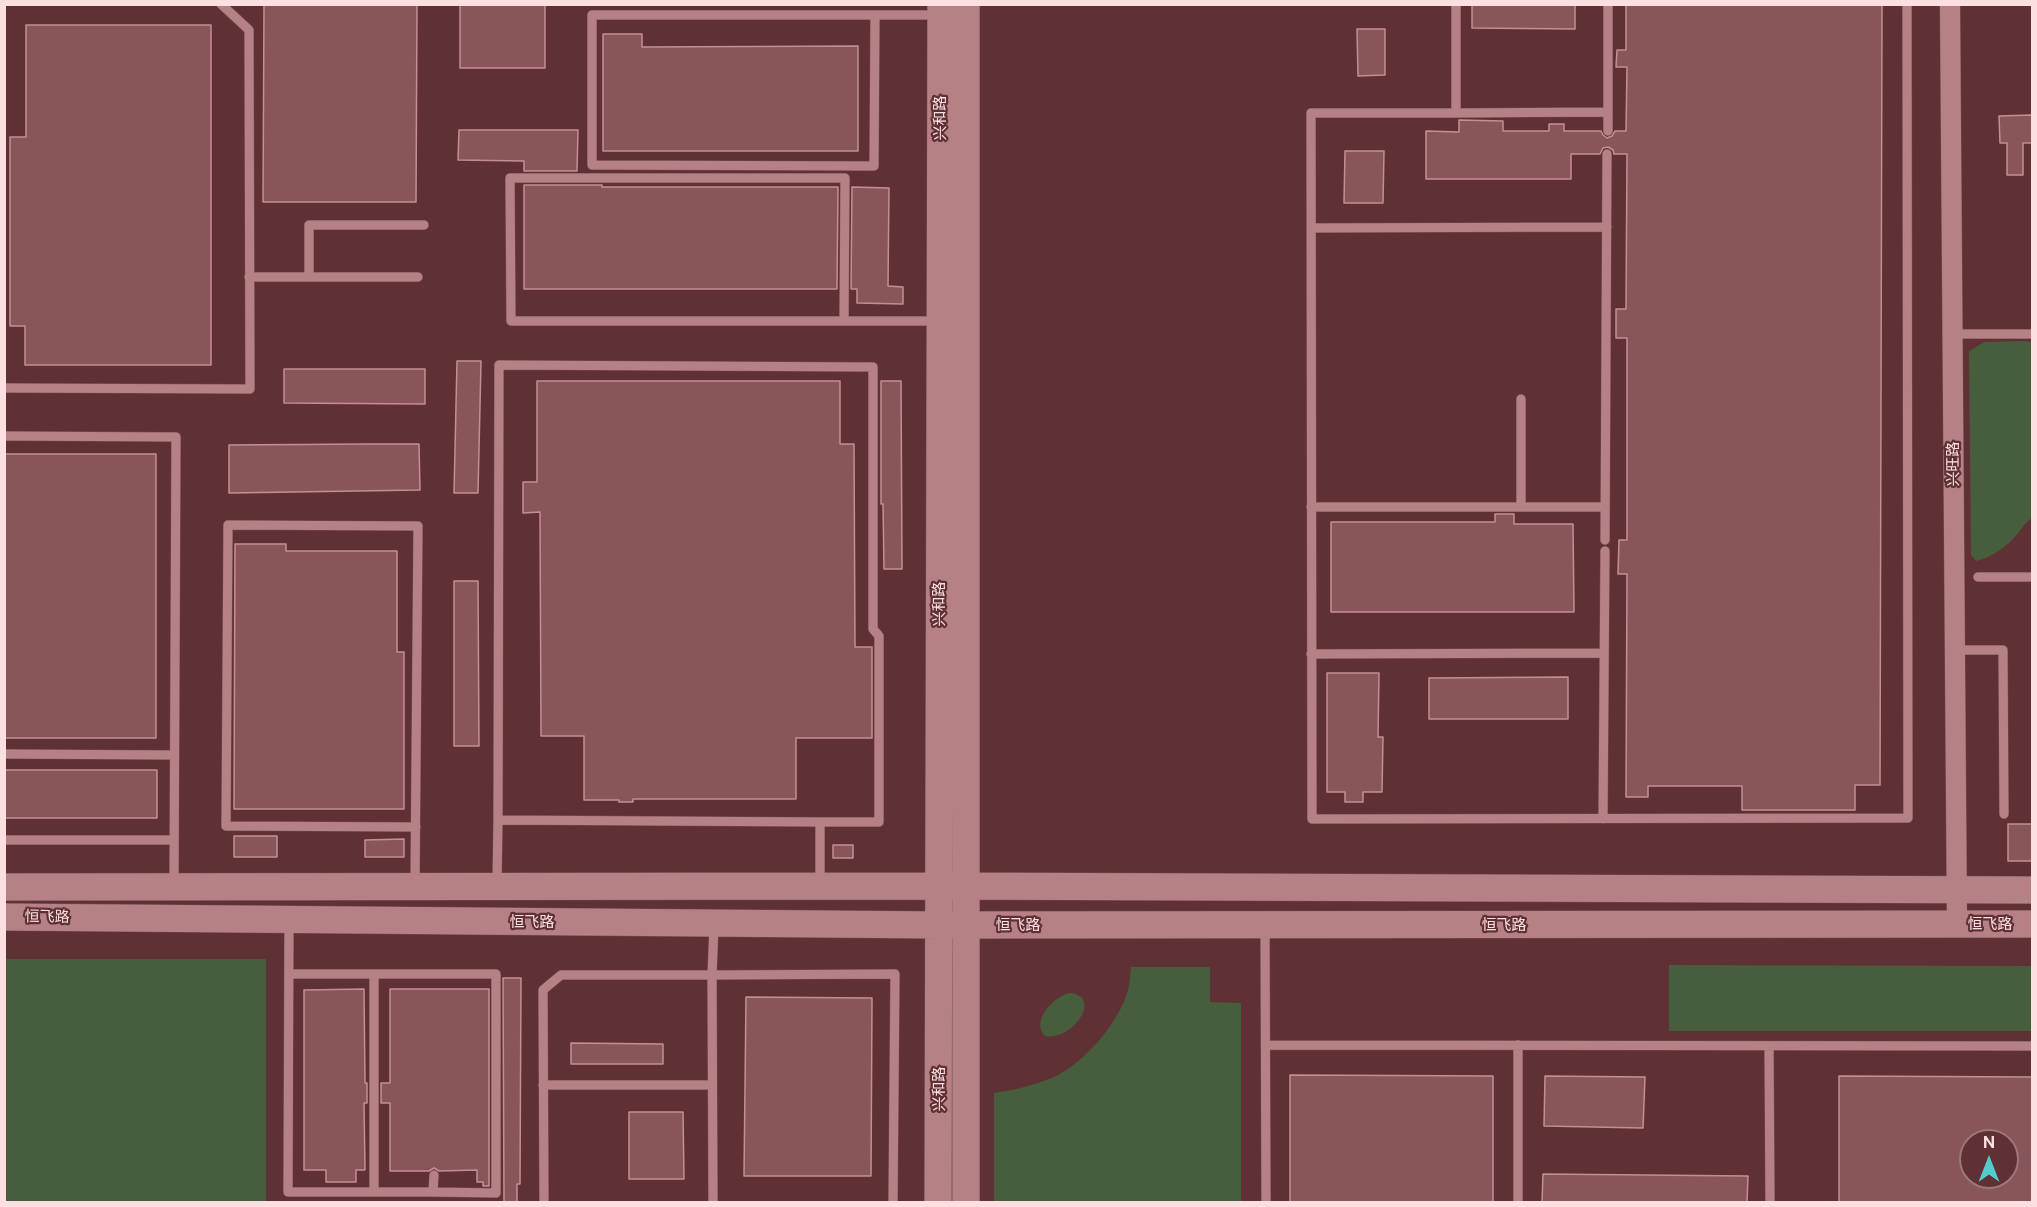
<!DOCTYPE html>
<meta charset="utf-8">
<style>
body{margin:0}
#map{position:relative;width:2037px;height:1207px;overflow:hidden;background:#5f3135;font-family:"Public Sans",sans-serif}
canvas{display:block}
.frame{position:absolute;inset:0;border:6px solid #fcdfe0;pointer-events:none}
.north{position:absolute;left:1959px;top:1129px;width:60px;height:60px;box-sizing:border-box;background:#5f3135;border:2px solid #9e7779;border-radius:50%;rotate:0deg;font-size:16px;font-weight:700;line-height:24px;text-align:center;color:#fcdfe0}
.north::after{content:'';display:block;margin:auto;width:21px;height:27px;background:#52cdcd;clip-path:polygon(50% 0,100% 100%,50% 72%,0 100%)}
</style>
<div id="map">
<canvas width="2037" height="1207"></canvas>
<div class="frame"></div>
<div class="north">N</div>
</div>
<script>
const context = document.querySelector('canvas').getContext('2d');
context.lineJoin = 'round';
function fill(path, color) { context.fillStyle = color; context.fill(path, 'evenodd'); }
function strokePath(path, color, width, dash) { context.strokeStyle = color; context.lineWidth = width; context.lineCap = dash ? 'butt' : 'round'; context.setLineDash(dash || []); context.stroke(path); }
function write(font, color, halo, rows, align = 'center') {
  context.font = font + ' "Public Sans","Noto Sans SC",sans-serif'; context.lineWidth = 4.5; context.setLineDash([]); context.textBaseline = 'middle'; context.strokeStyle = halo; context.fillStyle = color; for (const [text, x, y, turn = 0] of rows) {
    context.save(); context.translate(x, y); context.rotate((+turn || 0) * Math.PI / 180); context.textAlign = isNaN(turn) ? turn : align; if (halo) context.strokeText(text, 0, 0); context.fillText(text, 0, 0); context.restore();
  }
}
fill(new Path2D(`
 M2024,341L2032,342V518C2024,523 2020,532 2013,539C2003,549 1990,558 1976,561L1971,555L1969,351L1984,342Z
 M4,959H266V1202H5Z
 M1669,965L2032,966V1031H1669Z
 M1131,967H1210V1002L1241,1003V1202H994V1093C1015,1090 1036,1085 1056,1076C1085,1062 1120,1021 1128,990C1130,983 1130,975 1131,967Z
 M1070,993C1104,997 1071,1042 1045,1036C1030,1021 1054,996 1070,993Z`), '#475e3c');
const building = new Path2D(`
 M264,4H417L416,202H263Z
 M460,4H545V68H460Z
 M1472,4H1575V29L1472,28Z
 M1626,4H1882L1880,785H1855V810H1742V786H1648V797H1626L1627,574H1618L1619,540H1627V338H1616V309H1626L1627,154H1614L1613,150L1608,147L1603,148L1600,154H1571V179H1426V131L1459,132V120L1503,121V131H1549V124H1564V131H1601L1603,135L1607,138L1612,136L1615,131H1626L1627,67H1616L1617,50H1626Z
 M26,25H211V365H25V326H10V137H26Z
 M1357,29H1385V75L1358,76Z
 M603,34H642V47L858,46V151H603Z
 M2032,115V143H2023V175H2007V143H2000L1999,116Z
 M459,130H578L577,171H524V161L458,160Z
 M1345,151H1384L1383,203H1344Z
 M524,185H602V187H838L837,289H524Z
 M852,187L889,188L888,286L903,287V304L857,303V289H851Z
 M457,361H481L478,493H454Z
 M284,369H425V404L284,403Z
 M537,381H840V444H854L855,647H872V738H796V799H633V802H619V800H584V736H541L540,512L523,513V482H537Z
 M881,381H901L902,569H884L883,504H881Z
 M367,444H419L420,490L229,493V445Z
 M4,454H156V738H4Z
 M1495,514H1514V524H1573L1574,612H1331V522H1495Z
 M235,544H286V551H397V652H404V809H234Z
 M454,581H478L479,746H454Z
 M1327,673H1379L1378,737H1383L1382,792H1363V802H1345V792H1327Z
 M1568,677V719H1429V678Z
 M4,770H157V818H4Z
 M2008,824H2032V861H2008Z
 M234,836H277V857H234Z
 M404,839V857H365V840Z
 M833,845H853V858H833Z
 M503,978H521L520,1184H517V1203H504Z
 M364,989L365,1083H367V1103H364L365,1170H356V1182H326V1170H304V990Z
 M390,989H489V1186H483V1182H477V1170L439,1171L434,1168L429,1171H390V1103H381V1083H390Z
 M746,997L872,998L871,1176H744Z
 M571,1043L663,1044V1064H571Z
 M1290,1075L1493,1076V1203H1290Z
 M1545,1076L1645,1077L1643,1128L1544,1126Z
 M1839,1076L2032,1077V1203H1839ZM1971,1141H2007V1177H1971Z
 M629,1112H683L684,1179H629Z
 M1543,1174L1748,1176L1747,1203H1542Z`);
fill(building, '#885659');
strokePath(building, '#c58f92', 1.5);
const lane = new Path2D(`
 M1456,4V113H1311L1312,819L1908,818L1907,4
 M875,15L874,166L592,165V15H939
 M1456,113L1608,112
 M1608,131V4
 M1311,228L1607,227
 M249,277H418
 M309,277V225H424
 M844,321L845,178H510L511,321H938
 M1952,334H2032
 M4,388L250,389L249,30L221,4
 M1521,399V507
 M4,436L176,437L174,884
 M1311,507H1605
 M1605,540L1607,154
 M1978,577H2032
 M1955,650H2003L2004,814
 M1311,654L1604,653
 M4,754L174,755
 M1603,819L1605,551
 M820,822L498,820L499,365L873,367V629L879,636V822H820V884
 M4,840H174
 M415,884L418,526L228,525L226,826L416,827
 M497,884L498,820
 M289,922L288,1192H433L434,1175
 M1265,927L1266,1202
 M289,974H496V1193L433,1192
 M1266,1045L2032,1046
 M1518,1045V1202
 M1769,1046L1770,1202
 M543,1085H712
 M374,1192V974
 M544,1202L543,990L561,975H712L714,926
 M713,1202L712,975L895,974L893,1202`);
const street = new Path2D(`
 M1950,4L1957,924`);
const secondary = new Path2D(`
 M966,4V1202
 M4,887L939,886L2032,890
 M4,917L939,925L2032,924
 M938,1202L941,4`);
strokePath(lane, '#765053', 10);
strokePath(street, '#765053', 21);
strokePath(secondary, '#765053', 28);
strokePath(lane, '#b68184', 9);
strokePath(street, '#b68184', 20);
strokePath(secondary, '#b68184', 27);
write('15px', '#fcdfe0', '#5f3135', [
 ["兴和路",940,118,-90],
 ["兴旺路",1953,464,-90],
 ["兴和路",939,604,-90],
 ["恒飞路",47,917,1],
 ["恒飞路",532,922],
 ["恒飞路",1990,924],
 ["恒飞路",1018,925],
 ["恒飞路",1504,925],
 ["兴和路",939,1089,-90]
]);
</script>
